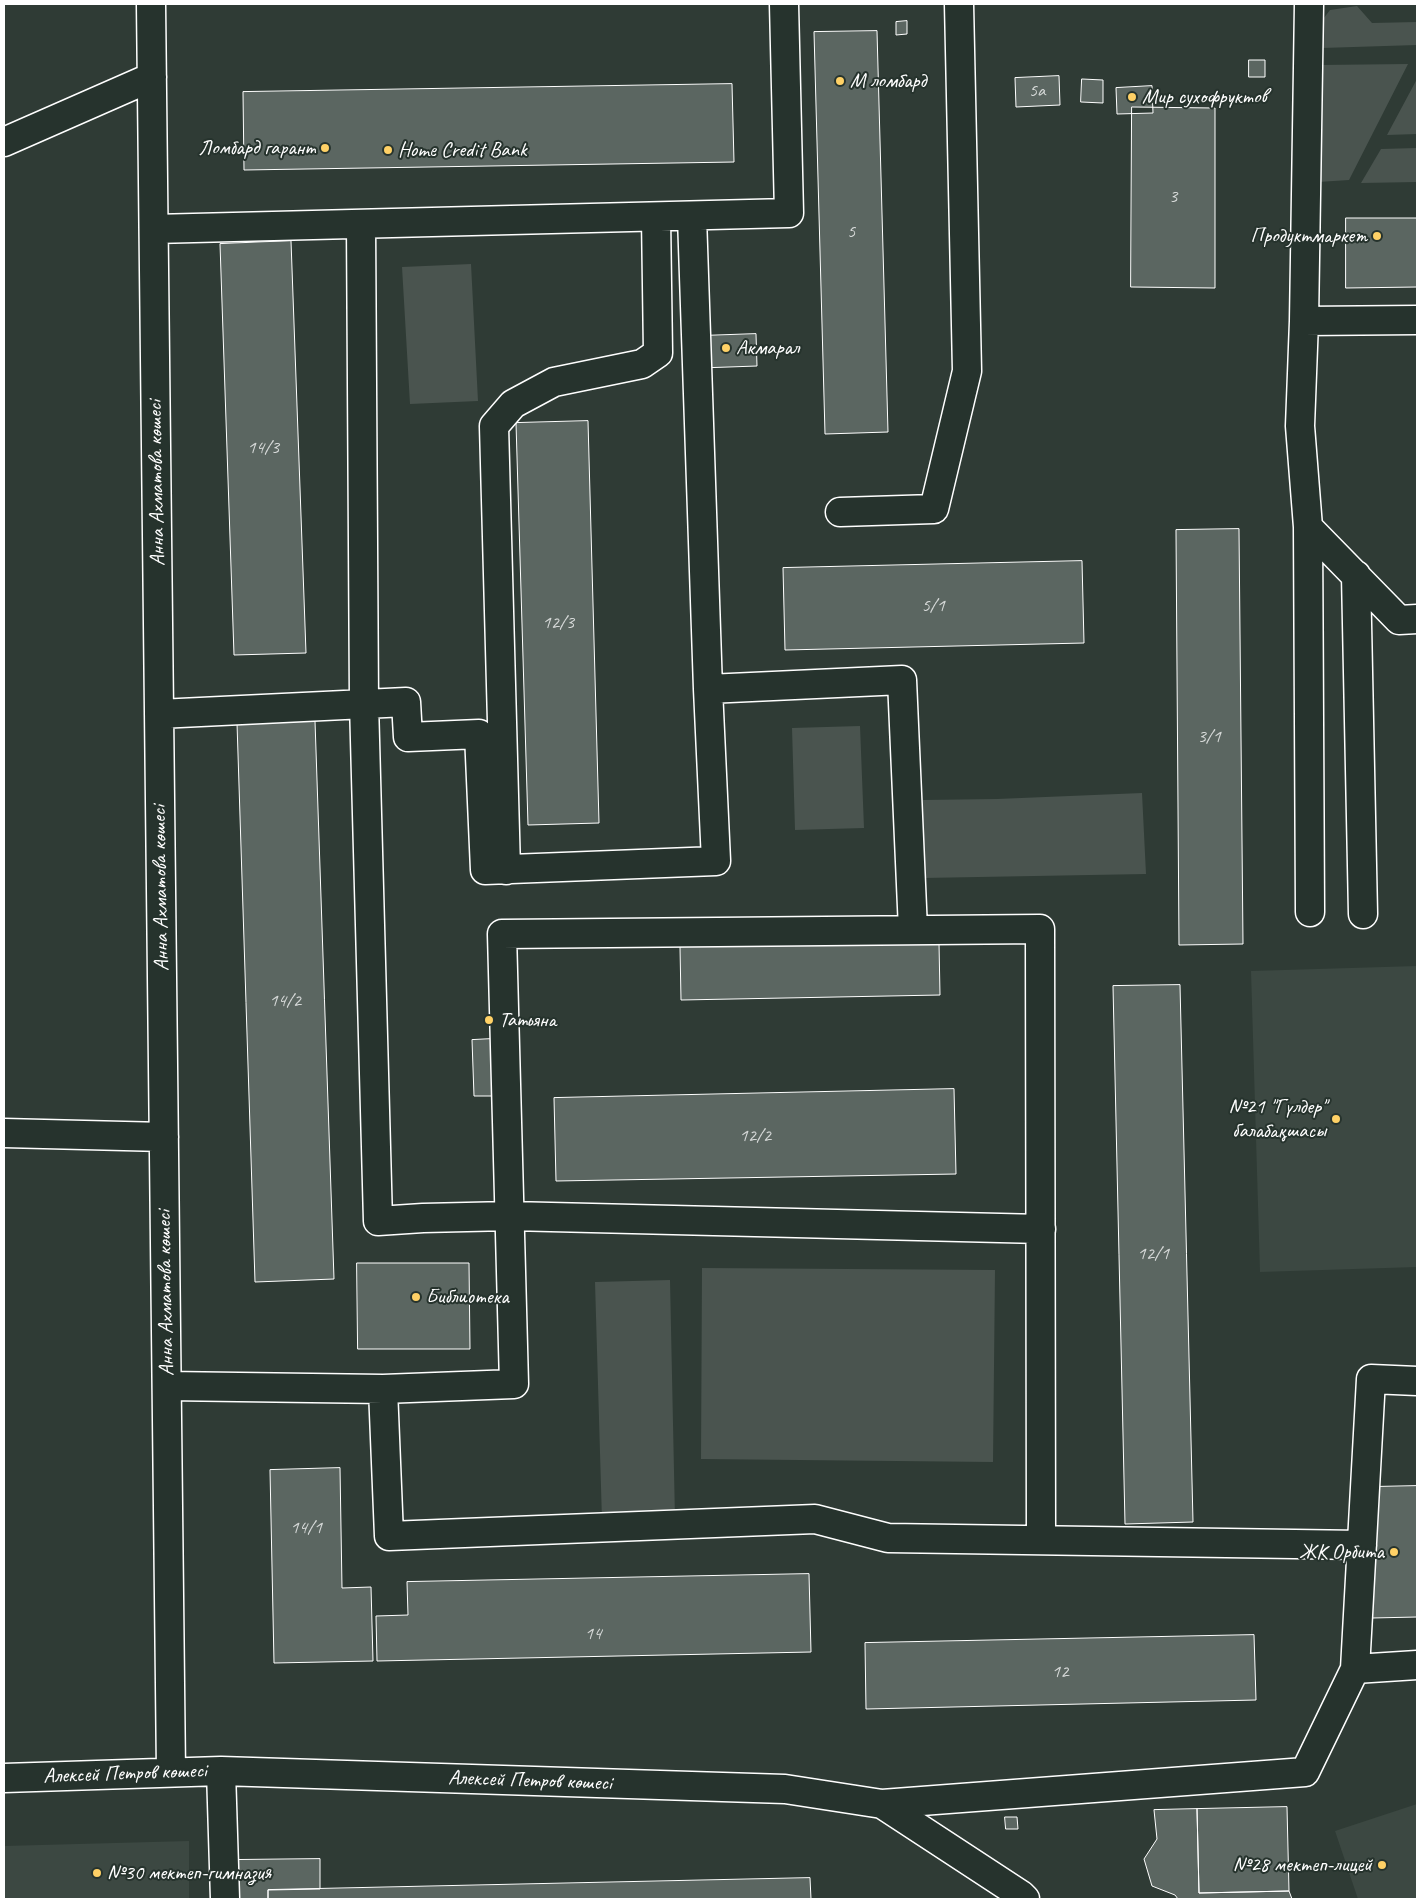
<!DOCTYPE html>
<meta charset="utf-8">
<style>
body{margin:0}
#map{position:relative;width:1421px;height:1903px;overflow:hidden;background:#2f3b35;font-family:Caveat,sans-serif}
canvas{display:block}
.frame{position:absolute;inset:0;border:5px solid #fff;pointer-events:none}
</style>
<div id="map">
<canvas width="1421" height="1903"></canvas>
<div class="frame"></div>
</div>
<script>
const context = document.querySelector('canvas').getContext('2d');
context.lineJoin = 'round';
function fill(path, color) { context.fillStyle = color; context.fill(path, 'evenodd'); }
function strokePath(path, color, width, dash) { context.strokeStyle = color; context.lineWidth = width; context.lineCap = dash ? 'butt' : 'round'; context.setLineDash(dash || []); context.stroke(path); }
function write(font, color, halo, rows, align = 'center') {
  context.font = font + ' Caveat,sans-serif'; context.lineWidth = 4; context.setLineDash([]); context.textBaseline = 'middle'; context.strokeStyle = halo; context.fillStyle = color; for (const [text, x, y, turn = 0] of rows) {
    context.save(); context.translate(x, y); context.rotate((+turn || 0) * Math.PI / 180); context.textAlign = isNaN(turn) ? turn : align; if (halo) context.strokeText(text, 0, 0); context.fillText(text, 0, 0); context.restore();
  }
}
fill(new Path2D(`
 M1417,966V1267L1260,1272L1251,971Z
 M1417,1804V1899H1358L1335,1831Z
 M189,1841V1899H4V1846Z`), '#3c4842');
fill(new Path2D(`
 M1357,6L1372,23L1417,22V45L1322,48L1320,23L1330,10Z
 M1408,64L1349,180L1318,182L1320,65Z
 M1417,79V134L1387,135Z
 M1417,148V182L1361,183L1381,149Z
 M471,264L478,401L410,404L402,267Z
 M860,726L864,828L795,830L792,728Z
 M1142,793L1146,874L923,878V800L997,799Z
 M702,1268L995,1270L993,1462L701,1459Z
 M670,1280L675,1519L602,1521L595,1282Z`), '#4a544f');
const building = new Path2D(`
 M907,21V34L896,35V22Z
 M877,31L888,432L825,434L814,32Z
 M1249,60H1265V77H1249Z
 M1059,76L1060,105L1016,107L1015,78Z
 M1082,79L1103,80V103L1081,102Z
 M732,84L734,162L244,170L243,92Z
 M1152,86L1153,113L1117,114L1116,88Z
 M1132,107L1215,108V288L1131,287Z
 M1346,218H1417V287L1346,288Z
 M291,241L306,653L234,655L220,244Z
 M756,334L757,366L700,368V336Z
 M588,421L599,823L528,825L516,423Z
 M1239,529L1243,944L1179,945L1176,530Z
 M1082,561L1084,643L785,650L783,568Z
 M315,721L334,1279L255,1282L237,723Z
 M939,943L940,995L681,1000L680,947Z
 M1180,985L1193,1522L1125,1524L1113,986Z
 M492,1039L494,1096H474L472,1040Z
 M954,1089L956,1174L556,1181L554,1098Z
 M357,1263H469L470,1349H358Z
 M340,1468L342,1588L371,1587L373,1661L274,1663L270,1470Z
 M1417,1486V1617L1372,1618L1371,1487Z
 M809,1574L811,1652L377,1661L376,1616L408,1615L407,1582Z
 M1254,1635L1256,1700L866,1709L865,1643Z
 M1287,1807L1289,1891L1199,1893L1197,1809Z
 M1197,1809L1199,1893L1289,1891L1292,1899H1178L1175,1895L1152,1886L1144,1859L1157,1839L1154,1810Z
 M1005,1817H1017L1018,1829H1006Z
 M320,1859V1889L268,1890V1899H231V1860Z
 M810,1878L811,1899H268V1890Z`);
fill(building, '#5b6661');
strokePath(building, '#fff', 1);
const minor = new Path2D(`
 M151,4L171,1772
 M1309,4L1304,321L1417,320
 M4,142L152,77
 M692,217L708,689
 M361,224L364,703L378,1221L423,1218L510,1216L1041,1229
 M154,229L789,213L784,4
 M1304,321L1300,426L1308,527L1399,620L1417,619
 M840,512L934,509L967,371L959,4
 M1308,527L1310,912
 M1356,575L1363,914
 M159,714L406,702L408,737L479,734L485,870L716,861L708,689L902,680L913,930
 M506,870L494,426L513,404L554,382L642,364L658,353L656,217
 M4,1133L164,1137
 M167,1386L383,1389L389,1536L815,1519L888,1538L1362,1545
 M383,1389L514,1384L502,934L1040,929L1041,1540
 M1355,1669L1371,1379L1417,1381
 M221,1771L225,1899
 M4,1778L221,1771L785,1789L882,1804L1021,1895L1025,1899
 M882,1804L1305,1772L1355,1669L1417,1665`);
strokePath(minor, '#fff', 31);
strokePath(minor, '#26332d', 28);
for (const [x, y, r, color] of [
 [840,81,5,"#ffd166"],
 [1132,97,5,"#ffd166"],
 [325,148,5,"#ffd166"],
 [388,150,5,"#ffd166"],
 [1377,236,5,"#ffd166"],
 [726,348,5,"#ffd166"],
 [489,1020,5,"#ffd166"],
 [1336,1119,5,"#ffd166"],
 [416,1297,5,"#ffd166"],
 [1394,1552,5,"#ffd166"],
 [1382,1865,5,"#ffd166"],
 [97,1873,5,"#ffd166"]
]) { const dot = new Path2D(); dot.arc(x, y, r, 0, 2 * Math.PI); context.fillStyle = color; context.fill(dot); strokePath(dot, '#26332d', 2); }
write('19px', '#d6d9d8', null, [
 ["5а",1037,91],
 ["3",1173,197],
 ["5",851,232],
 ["14/3",263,448],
 ["5/1",933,606],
 ["12/3",558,623],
 ["3/1",1209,737],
 ["14/2",285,1001],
 ["12/2",755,1136],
 ["12/1",1153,1254],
 ["14/1",306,1528],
 ["14",593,1634],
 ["12",1060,1672]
]);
write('21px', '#fff', '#26332d', [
 ["М ломбард",850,81],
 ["Мир сухофруктов",1142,97],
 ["Ломбард гарант",315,148,"right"],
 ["Home Credit Bank",398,150],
 ["Продуктмаркет",1367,236,"right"],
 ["Акмарал",736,348],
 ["Татьяна",499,1020],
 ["№21 \"Гүлдер\"",1326,1107,"right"],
 ["балабақшасы",1326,1131,"right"],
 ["Библиотека",426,1297],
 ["ЖК Орбита",1384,1552,"right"],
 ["№28 мектеп-лицей",1372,1865,"right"],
 ["№30 мектеп-гимназия",107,1873]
], 'left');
write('21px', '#fff', '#26332d', [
 ["Анна Ахматова көшесі",157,483,-91],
 ["Анна Ахматова көшесі",161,888,-91],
 ["Анна Ахматова көшесі",166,1293,-91],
 ["Алексей Петров көшесі",125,1774,-2],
 ["Алексей Петров көшесі",530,1781,2]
]);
</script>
